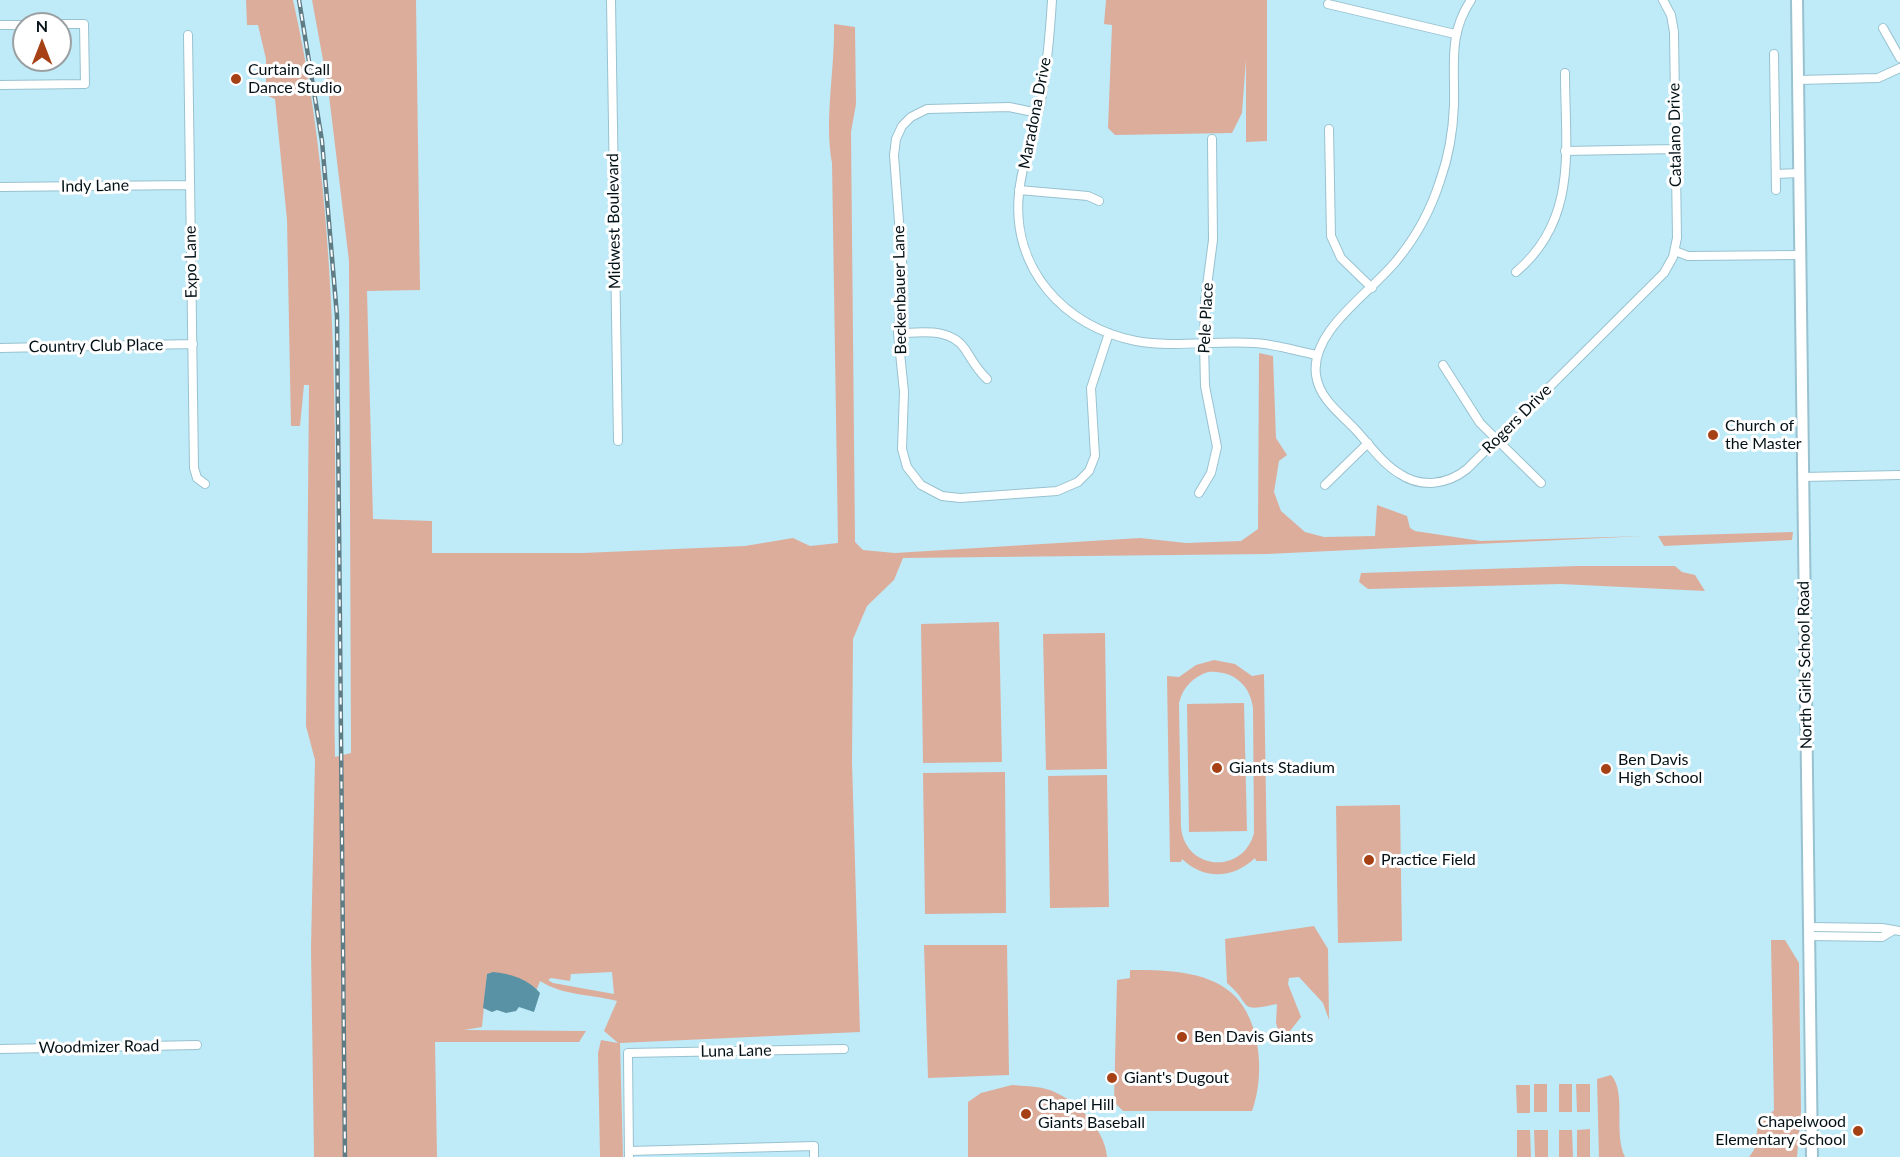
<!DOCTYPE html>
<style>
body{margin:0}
#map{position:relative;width:1900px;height:1157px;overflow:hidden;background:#bfeaf8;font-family:Lato,sans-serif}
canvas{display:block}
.north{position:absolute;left:12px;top:12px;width:60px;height:60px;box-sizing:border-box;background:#fff;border:2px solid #9aa0a2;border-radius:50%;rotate:0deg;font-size:16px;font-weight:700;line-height:24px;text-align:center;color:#031116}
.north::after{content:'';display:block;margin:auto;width:21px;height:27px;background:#a64116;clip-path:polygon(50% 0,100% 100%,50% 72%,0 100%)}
</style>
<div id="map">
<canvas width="1900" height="1157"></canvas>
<div class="north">N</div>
</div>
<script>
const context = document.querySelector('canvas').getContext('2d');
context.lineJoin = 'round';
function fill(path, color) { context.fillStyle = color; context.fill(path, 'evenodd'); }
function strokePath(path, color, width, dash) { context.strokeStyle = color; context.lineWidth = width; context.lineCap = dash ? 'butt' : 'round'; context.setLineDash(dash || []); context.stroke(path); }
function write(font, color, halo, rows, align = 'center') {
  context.font = font + ' Lato,sans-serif'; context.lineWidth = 6; context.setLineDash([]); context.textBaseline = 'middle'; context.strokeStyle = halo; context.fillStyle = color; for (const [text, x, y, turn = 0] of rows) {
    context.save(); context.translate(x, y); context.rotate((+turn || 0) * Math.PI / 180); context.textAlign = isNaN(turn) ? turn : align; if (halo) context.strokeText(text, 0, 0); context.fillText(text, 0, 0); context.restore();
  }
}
fill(new Path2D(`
 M246,0H293C348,244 333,508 335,757L351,753L349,261L328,87L312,0H416L420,290L367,291L373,519L432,521V553H583L745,546L793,538L810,546L838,543L832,163C824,119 835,70 834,24L855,27L856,104L851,132L855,542L863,550L895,553L1140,538L1186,543L1241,541L1258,529L1259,353L1273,356L1276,438L1287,455L1279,461L1274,492L1281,511L1305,532L1324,537L1375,536L1377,505L1407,516L1410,528L1415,531L1481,541L1644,536L1267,554L903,558L894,580L867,606L853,639L852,762L860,1032L620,1043L623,1157H600L598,1053L601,1040L618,1043L604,1031L617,1001C590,994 564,996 540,981L537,989L520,980L487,974L482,1027L464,1030L586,1031L579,1042H435L437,1157H314L311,948L315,760L306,726L309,385H304L300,426H291L287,220L275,99L266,95V59L258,25H247ZM612,972L614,994L553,983L548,980L551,978L570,981L571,974Z
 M1106,0H1267V141L1246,142V60L1242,113L1232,133L1115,135L1108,128L1112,25L1104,24Z
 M1793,532L1792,540L1664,546L1658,536Z
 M1578,566H1675L1682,572L1695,575L1705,591L1561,584L1368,589L1359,582L1361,573Z
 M999,622L1002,762L923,763L921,624Z
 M1105,633L1107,769L1046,770L1043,634Z
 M1214,660L1235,664L1252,676L1264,674L1267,861H1256L1255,858C1233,879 1204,880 1182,859L1181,862H1170L1167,676L1179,677L1196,665ZM1208,672C1232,670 1250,684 1253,708L1254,833C1243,875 1185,871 1181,827L1179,703C1183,687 1193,677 1208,672Z
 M1244,703L1247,831L1189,832L1187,704Z
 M1005,772L1006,913L925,914L923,773Z
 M1107,775L1109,907L1050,908L1048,776Z
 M1400,805L1402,941L1338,943L1336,806Z
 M1314,926L1328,949L1329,1020L1323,1003L1299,977L1289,978L1288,984L1301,1017L1290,1031L1279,1033L1276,1023L1277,1004C1236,1013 1253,1005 1227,983L1225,939Z
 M1771,940H1785L1799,963L1801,1111L1797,1157H1749L1754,1150L1758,1126L1774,1110Z
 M924,945H1007L1009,1075L928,1078Z
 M1130,970C1160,970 1199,970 1225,988C1261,1011 1266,1074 1252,1111H1123L1114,1102L1117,980L1130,978Z
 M1611,1075C1627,1093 1613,1132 1625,1157H1599L1597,1079Z
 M1534,1084H1547V1112H1534Z
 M1559,1084H1572V1112H1559Z
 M1576,1084H1590V1112H1577Z
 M1012,1085C1023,1086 1036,1086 1046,1089C1073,1096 1105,1128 1107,1157H968V1102L981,1093Z
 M1516,1085H1530V1113H1517Z
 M1590,1129V1157H1577V1130Z
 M1517,1130H1530L1531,1157H1517Z
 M1534,1130H1548V1157H1535Z
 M1559,1130H1572L1573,1157H1559Z`), '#ddad9c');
fill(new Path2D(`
 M493,972C510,973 530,980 540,993L534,1012L519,1007L516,1011L506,1013L497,1010L492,1012L483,1008L487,974Z`), '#5992a4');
const street = new Path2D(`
 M611,0L618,441
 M1052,0C1050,33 1047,67 1041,100C1035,130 1022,161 1019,193C1011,268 1064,327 1136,341C1175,348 1215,340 1254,343C1275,344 1296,351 1317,355
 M1471,0C1448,34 1455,66 1454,105C1453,131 1449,156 1440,181C1431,209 1416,237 1397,260C1372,292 1310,330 1316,375C1319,397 1337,411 1352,426C1367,441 1381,463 1400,474C1421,488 1447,485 1467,469L1664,273L1673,257L1677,238L1674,32L1671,15L1663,0
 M1328,4L1455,34
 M0,25H24
 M1883,28L1900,58
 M188,35L194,468L197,478L205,484
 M1774,54L1776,190
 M1798,80L1878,78L1900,68
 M0,85L85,84L84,24H60
 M1038,113L1009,107L927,109L911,117L902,126L896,139L894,155L903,275L898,333L904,392L902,449L907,467L921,485L942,496L960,498L1057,491L1078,482L1089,471L1095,456L1091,388L1109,333
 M1329,129L1331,236L1341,258L1372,288
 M1565,151L1675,149
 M1776,174L1799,173
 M0,187L190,185
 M1019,190L1088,196L1099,201
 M1675,251L1688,256L1800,255
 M1516,272C1579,219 1565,147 1565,73
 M898,333C921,333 950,327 965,349C972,360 977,370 987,379
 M0,348L193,344
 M1443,365L1480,423L1541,483
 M1803,477L1900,475
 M1325,485L1368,443
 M1199,493L1211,473L1217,447L1205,386L1204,343L1205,301L1213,240L1212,139
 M1809,927L1882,928L1900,931
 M1809,936L1882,937L1892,931
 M0,1049L197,1045
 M629,1151L814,1146V1157
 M629,1157L628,1053L844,1049`);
const secondary = new Path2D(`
 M1797,0L1812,1157`);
strokePath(street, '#98c2cf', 10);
strokePath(secondary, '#98c2cf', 14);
strokePath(street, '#fff', 8);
strokePath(secondary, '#fff', 10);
const rail = new Path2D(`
 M299,0L322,141L337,316L345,1157`);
strokePath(rail, '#5f7c85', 4.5);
strokePath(rail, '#fff', 2, [7]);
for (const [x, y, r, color] of [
 [236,79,6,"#a64116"],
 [1713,435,6,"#a64116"],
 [1217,768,6,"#a64116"],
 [1606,769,6,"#a64116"],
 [1369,860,6,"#a64116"],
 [1182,1037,6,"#a64116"],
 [1112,1078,6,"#a64116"],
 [1026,1114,6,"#a64116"],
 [1858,1131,6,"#a64116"]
]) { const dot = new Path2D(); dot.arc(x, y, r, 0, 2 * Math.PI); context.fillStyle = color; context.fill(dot); strokePath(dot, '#fff', 2); }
write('16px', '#031116', '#fff', [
 ["Curtain Call",248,70],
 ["Dance Studio",248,88],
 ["Church of",1725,426],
 ["the Master",1725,444],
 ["Ben Davis",1618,760],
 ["High School",1618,778],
 ["Giants Stadium",1229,768],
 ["Practice Field",1381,860],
 ["Ben Davis Giants",1194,1037],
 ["Giant's Dugout",1124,1078],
 ["Chapel Hill",1038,1105],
 ["Giants Baseball",1038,1123],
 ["Chapelwood",1846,1122,"right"],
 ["Elementary School",1846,1140,"right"]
], 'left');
write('16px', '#031116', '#fff', [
 ["Maradona Drive",1035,113,-79],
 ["Catalano Drive",1675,135,-91],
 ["Indy Lane",95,186,-1],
 ["Midwest Boulevard",614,221,-91],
 ["Expo Lane",191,262,-91],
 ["Beckenbauer Lane",900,290,-91],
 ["Pele Place",1206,318,-87],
 ["Country Club Place",96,346,-1],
 ["Rogers Drive",1517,419,-45],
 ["North Girls School Road",1805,665,-91],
 ["Woodmizer Road",99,1047,-1],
 ["Luna Lane",736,1051,-1]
]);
</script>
